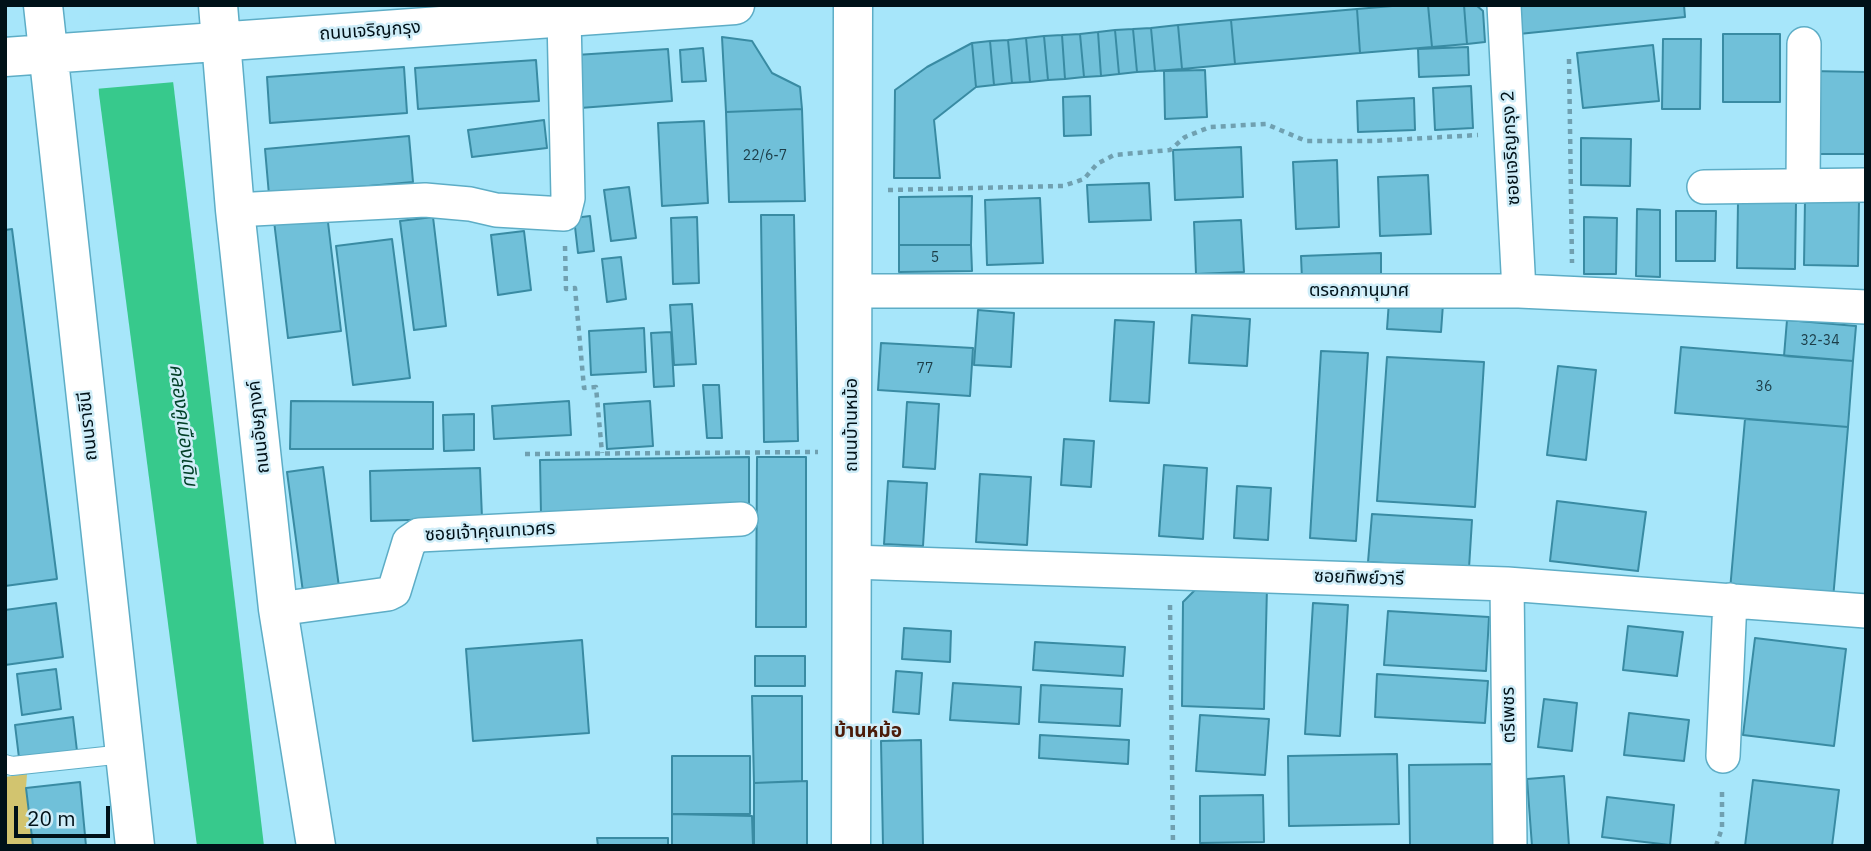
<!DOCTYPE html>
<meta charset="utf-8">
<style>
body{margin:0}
#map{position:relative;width:1871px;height:851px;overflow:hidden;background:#a7e6fa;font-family:"IBM Plex Sans",sans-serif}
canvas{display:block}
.frame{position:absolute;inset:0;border:7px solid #001118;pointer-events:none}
.scale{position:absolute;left:14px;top:806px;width:96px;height:32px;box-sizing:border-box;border:4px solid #001118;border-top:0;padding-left:9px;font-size:21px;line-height:24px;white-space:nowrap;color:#001118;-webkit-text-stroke:5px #cfedf8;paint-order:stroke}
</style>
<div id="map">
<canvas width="1871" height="851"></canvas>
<div class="frame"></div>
<div class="scale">20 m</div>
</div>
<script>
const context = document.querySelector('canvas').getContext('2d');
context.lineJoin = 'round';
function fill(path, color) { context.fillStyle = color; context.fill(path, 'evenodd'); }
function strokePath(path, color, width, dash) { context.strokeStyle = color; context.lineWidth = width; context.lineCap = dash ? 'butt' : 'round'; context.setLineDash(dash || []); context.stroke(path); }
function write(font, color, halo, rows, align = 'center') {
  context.font = font + ' "IBM Plex Sans","Noto Sans Thai",sans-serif'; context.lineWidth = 5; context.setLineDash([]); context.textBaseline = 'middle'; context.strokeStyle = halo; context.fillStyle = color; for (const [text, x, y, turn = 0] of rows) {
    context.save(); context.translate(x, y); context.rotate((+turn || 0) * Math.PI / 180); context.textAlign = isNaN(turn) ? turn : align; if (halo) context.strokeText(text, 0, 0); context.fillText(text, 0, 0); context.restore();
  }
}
fill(new Path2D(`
 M27,774L26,788L33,846H5V777Z`), '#d2c46f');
fill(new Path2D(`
 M93,5H164L264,846H197L99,94Z`), '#37c98c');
fill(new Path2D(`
 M89,5H167L175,82L95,89Z`), '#a7e6fa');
const building = new Path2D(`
 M1404,5H1428L1432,47L1360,53L1357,9Z
 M1428,5H1464L1467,44L1432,47Z
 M1464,5H1476L1483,11L1485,42L1467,44Z
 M1516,5H1684L1685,17L1519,34Z
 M1357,9L1360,53L1235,64L1231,20Z
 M1231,20L1235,64L1182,69L1178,25Z
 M1178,25L1182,69L1155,71L1151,28Z
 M1151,28L1155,71L1137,72L1133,29Z
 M1133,29L1137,72L1119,74L1115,30Z
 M1115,30L1119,74L1101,76L1098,32Z
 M1098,32L1101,76L1084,77L1080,34Z
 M1080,34L1084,77L1065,79L1062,35Z
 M1723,34H1780V102H1723Z
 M1062,35L1065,79L1048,80L1044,36Z
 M1044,36L1048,80L1030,82L1026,38Z
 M722,37L752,41L772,73L800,87L802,109L726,112Z
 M1026,38L1030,82L1012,83L1008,40Z
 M1663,39H1701L1700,109H1662Z
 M1008,40L1012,83L994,85L990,41Z
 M990,41L994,85L976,87L972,43Z
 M972,43L976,87L934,120L940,178H894L895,90L927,67Z
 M1653,45L1659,101L1583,108L1577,53Z
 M1468,47L1469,75L1419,77L1418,49Z
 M703,48L706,81L682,82L680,50Z
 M668,49L672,101L580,108L576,55Z
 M536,60L539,101L418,109L415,68Z
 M404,67L407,113L270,123L267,77Z
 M1205,70L1207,117L1165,119L1164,71Z
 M1810,71L1866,72V154H1809Z
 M1471,86L1473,128L1435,130L1433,88Z
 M1090,96L1091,135L1064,136L1063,97Z
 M1414,98L1415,130L1358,132L1357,101Z
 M802,109L805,201L729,202L726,112Z
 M544,120L547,148L472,157L468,130Z
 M704,121L708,203L662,206L658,123Z
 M409,136L413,182L269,195L265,149Z
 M1581,138L1631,139L1630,186L1581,185Z
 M1241,147L1243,197L1175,200L1173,150Z
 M1337,160L1339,227L1296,229L1293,162Z
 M1428,175L1431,234L1380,236L1378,177Z
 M1149,183L1151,220L1089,222L1087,185Z
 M629,187L636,238L611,241L604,190Z
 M972,196L971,245H899V197Z
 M1040,198L1043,263L987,265L985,200Z
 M1805,200L1859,201L1858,266L1804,265Z
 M1738,202L1796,203L1795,269L1737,268Z
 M1637,209L1660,210V277L1636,276Z
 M1676,211H1716L1715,261H1676Z
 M327,214L341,331L288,338L274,221Z
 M761,215H794L798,441L764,442Z
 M590,216L594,251L578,253L574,218Z
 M433,217L446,326L414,330L400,221Z
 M697,217L699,283L673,284L671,218Z
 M1584,217L1617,218L1616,274H1584Z
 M1241,220L1244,272L1196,274L1194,222Z
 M12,229L57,579L5,586V230Z
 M524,231L531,290L498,295L491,235Z
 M392,239L410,378L353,385L336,246Z
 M899,245H971L972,271L899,272Z
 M1381,253V277L1302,280L1301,256Z
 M621,257L626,299L607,302L602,259Z
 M1389,301L1443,304L1441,332L1387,329Z
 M692,304L696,364L674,365L670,305Z
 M978,310L1014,313L1011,367L974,365Z
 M1192,315L1250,319L1247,366L1189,363Z
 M1115,320L1154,322L1149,403L1110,401Z
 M1787,320L1856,326L1853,361L1784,356Z
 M644,328L646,372L591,375L589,331Z
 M671,332L674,386L654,387L651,333Z
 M881,343L973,348L970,396L878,390Z
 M1681,347L1853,361L1848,427L1675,413Z
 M1321,351L1368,353L1356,541L1310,538Z
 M1387,357L1484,362L1475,507L1377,501Z
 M1558,366L1596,370L1586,460L1547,455Z
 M703,385H719L722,438H707Z
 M291,401L433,402V449H290Z
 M569,401L571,435L494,439L492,406Z
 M650,401L653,446L607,449L604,404Z
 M907,402L939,404L935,469L903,467Z
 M474,414V450L444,451L443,415Z
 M1745,419L1848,427L1833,599L1730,590Z
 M1064,439L1094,441L1091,487L1061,485Z
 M749,457V513L541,515L540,460Z
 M757,457H806V627H756Z
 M1164,465L1207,468L1203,539L1159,536Z
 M323,467L339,587L303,592L287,472Z
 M480,468L482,518L371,521L370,471Z
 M980,474L1031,477L1027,545L976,542Z
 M888,481L927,483L923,546L884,544Z
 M1237,486L1271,488L1268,540L1234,538Z
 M1557,501L1646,512L1638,571L1550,561Z
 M1372,514L1472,520L1469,568L1368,562Z
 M1201,584L1267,587L1264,709L1182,706L1183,602Z
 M56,603L63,657L5,665V610Z
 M1313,603L1348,605L1340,736L1305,734Z
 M1388,611L1489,617L1486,671L1384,665Z
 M1628,626L1683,632L1677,676L1623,670Z
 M904,628L951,631L950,662L902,659Z
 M1755,638L1846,649L1834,746L1743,735Z
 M582,640L589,733L473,741L466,649Z
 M1035,642L1125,647L1123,676L1033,670Z
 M755,656H805V686H755Z
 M56,669L61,709L22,715L17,674Z
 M896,671L922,673L919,714L893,712Z
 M1377,674L1488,681L1485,723L1375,717Z
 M953,683L1021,687L1019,724L950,720Z
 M1041,685L1122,689L1120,726L1039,722Z
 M752,696H802V781L754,783Z
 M1544,699L1577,703L1572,751L1538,747Z
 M1629,713L1689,720L1684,761L1624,755Z
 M1200,715L1269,719L1265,775L1196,771Z
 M73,717L77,751L19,758L15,725Z
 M1040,735L1129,740L1128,764L1039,758Z
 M921,740L923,846H883L881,741Z
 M1397,754L1399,824L1289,826L1288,756Z
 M672,756H750V814H672Z
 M1497,764L1498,846H1410L1409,765Z
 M1564,776L1569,846H1532L1527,779Z
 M1753,780L1839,790L1832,846H1745Z
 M807,781V846H754V783Z
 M80,782L86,846H33L26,788Z
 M1263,795L1264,842L1200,843V796Z
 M1607,797L1674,805L1670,845L1602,837Z
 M672,814L752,816L753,846H672Z
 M597,838H668V846H598Z`);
fill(building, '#70c0d9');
strokePath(building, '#398ba3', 2);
const lane = new Path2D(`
 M5,764L12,766L124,754`);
const street = new Path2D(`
 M1504,5L1519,291
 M1803,186L1804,44
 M1704,187L1866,185
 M235,210L425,200L470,204L496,210L564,214L568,198L564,17
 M852,291H1519L1866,307
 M852,562L1507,584L1866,611
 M1507,584L1510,846
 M278,609L388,594L394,591L409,542L419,535L741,519
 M1723,756L1730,600`);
const secondary = new Path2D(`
 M43,5L135,846
 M218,5L235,210L278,609L316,846
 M5,57L735,5
 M851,846L853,5`);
strokePath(lane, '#5dadc6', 20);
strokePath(street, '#5dadc6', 36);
strokePath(secondary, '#5dadc6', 41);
strokePath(new Path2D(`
 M1569,59L1572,263
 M888,190L1063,186L1084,179L1097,164L1114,155L1170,150L1185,137L1210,127L1266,124L1306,141H1375L1478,135
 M565,246L566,289L575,288L584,388L596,387L602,453
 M525,454L818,452
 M1170,605L1173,846
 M1716,846L1722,828V788`), '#70a0b0', 4.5, [5, 5]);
strokePath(lane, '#fff', 18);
strokePath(street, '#fff', 33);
strokePath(secondary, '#fff', 38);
write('14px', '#1c3d48', null, [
 ["22/6-7",765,156],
 ["5",935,258],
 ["32-34",1820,341],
 ["77",925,369],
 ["36",1764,387]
]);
write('18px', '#001118', '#cfedf8', [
 ["ถนนเจริญกรุง",370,31,-4],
 ["ซอยเจริญกรุง 2",1511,148,-93],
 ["ตรอกภานุมาศ",1359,291],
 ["ถนนบ้านหม้อ",852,425,-90],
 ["ถนนราชินี",88,426,-96],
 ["ถนนอัษฎางค์",259,427,-96],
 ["ซอยเจ้าคุณเทเวศร",490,532,-3],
 ["ซอยทิพย์วารี",1359,578,2],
 ["ตรีเพชร",1509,715,-91]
]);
write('italic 19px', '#024028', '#cfedf8', [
 ["คลองคูเมืองเดิม",183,425,83]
]);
write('bold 19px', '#4d1c09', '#cfedf8', [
 ["บ้านหม้อ",868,732]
]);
</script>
